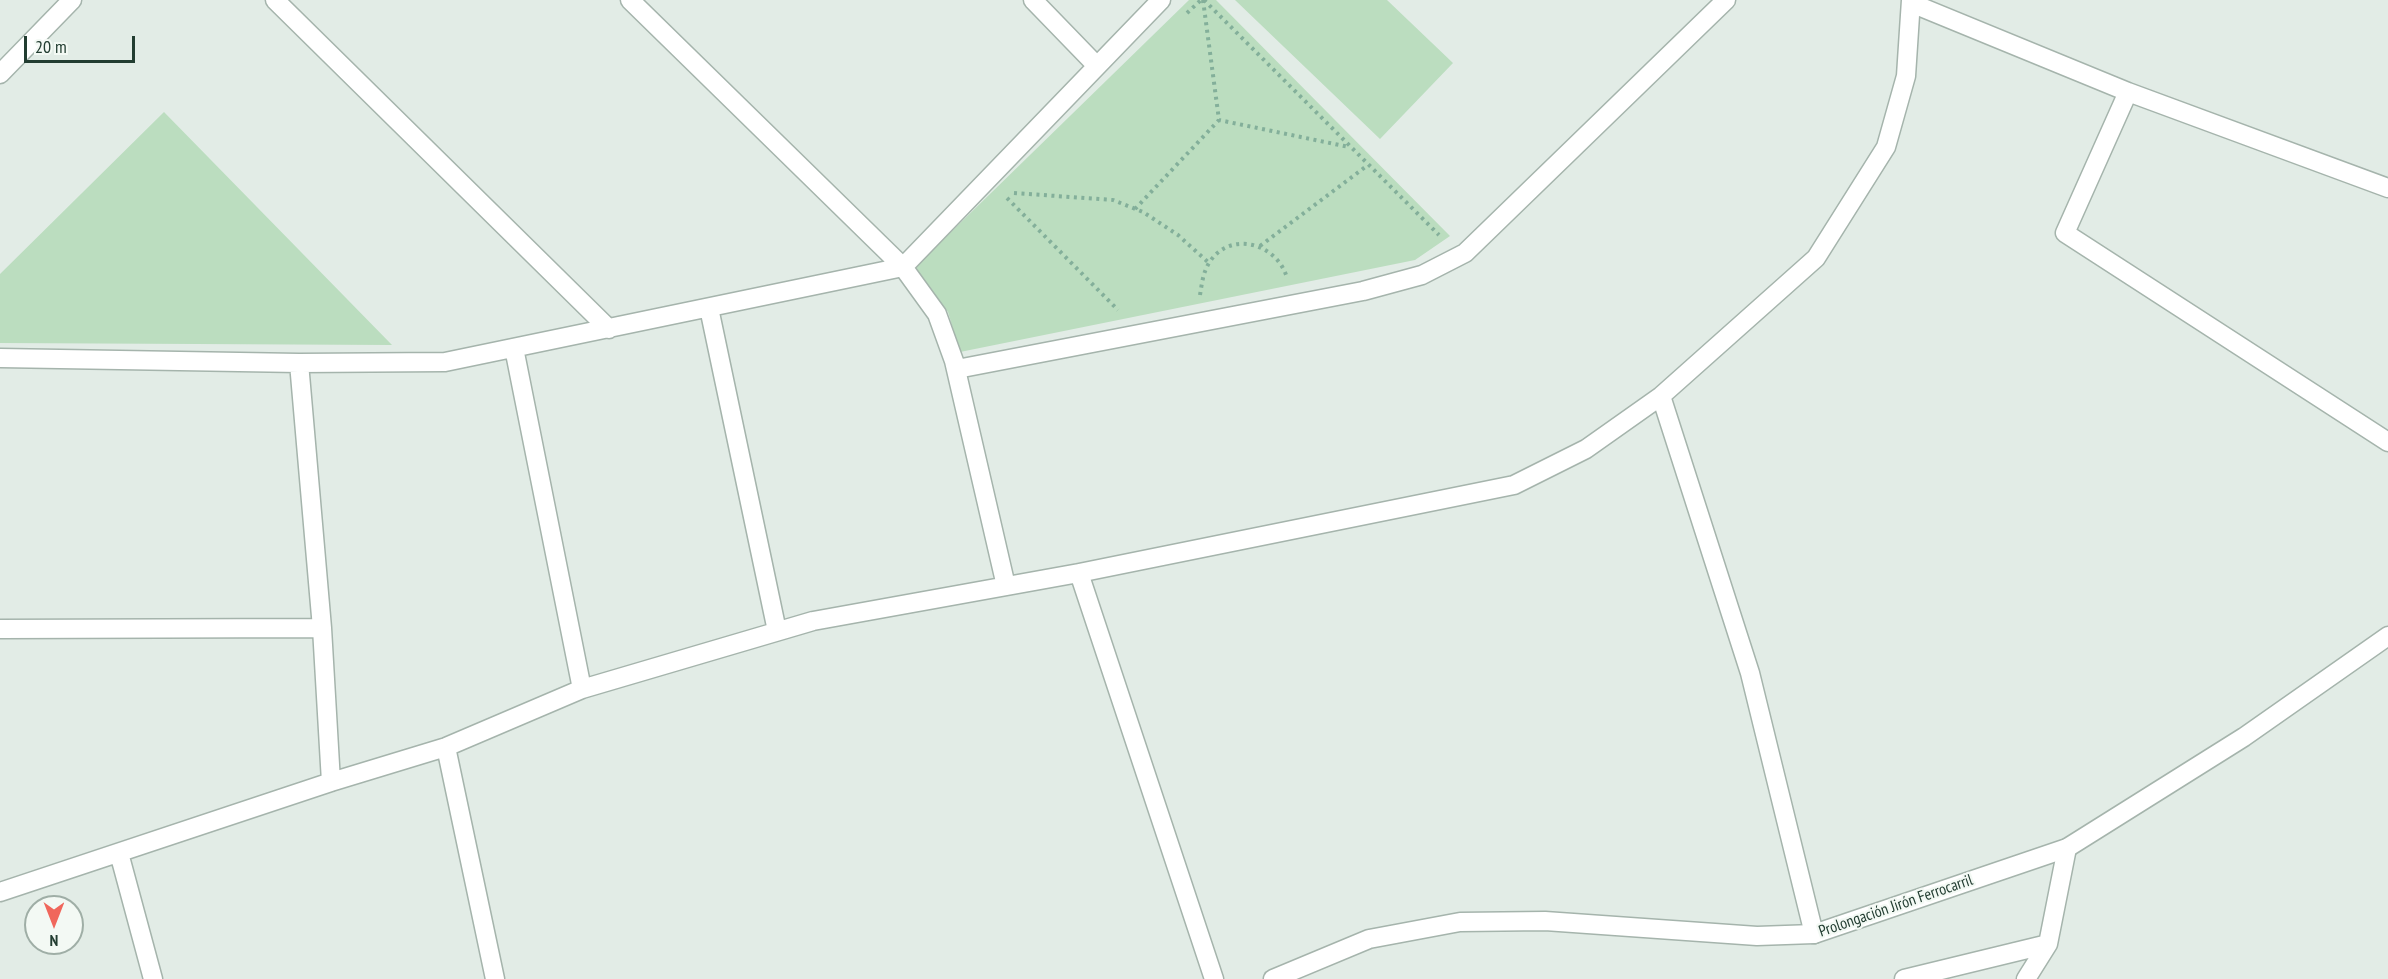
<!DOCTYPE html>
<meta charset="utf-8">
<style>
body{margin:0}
#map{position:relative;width:2388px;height:979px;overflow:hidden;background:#e2ece6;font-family:"PT Sans Narrow",sans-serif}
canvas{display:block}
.north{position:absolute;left:24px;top:895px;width:60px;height:60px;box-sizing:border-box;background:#f3f9f4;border:2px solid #9faea6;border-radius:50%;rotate:180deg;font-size:16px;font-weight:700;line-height:24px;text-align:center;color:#223d31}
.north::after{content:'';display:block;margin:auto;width:21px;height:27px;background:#f0675c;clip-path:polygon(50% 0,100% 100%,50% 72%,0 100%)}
.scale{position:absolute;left:24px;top:36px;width:111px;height:27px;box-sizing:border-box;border:3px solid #223d31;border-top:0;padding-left:8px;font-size:18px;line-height:21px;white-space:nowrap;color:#223d31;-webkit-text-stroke:4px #f3f9f4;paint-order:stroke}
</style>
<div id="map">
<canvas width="2388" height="979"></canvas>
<div class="north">N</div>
<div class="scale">20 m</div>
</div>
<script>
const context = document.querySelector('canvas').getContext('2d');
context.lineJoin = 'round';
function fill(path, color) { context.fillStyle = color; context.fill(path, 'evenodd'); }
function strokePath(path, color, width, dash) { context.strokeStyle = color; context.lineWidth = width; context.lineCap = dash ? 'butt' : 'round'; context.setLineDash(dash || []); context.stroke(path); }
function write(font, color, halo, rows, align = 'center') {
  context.font = font + ' "PT Sans Narrow",sans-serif'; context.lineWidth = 4.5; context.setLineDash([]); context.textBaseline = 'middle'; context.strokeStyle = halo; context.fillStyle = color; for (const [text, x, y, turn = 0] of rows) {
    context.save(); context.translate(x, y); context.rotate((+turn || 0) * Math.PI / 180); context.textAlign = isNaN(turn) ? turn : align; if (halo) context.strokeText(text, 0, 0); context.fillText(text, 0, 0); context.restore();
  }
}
fill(new Path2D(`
 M1189,0H1216L1450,236L1415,260L960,352L948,312L912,270Z
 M1235,0H1387L1453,63L1380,139Z
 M164,112L392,345L0,343V274Z`), '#bbddbf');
const minor = new Path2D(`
 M275,0L609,329
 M630,0L903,267L937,314L954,361L1006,586
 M1033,0L1096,65
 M1911,3L2128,92L2388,188
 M0,74L72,0
 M2128,92L2065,233L2388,442
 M709,308L777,631
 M514,348L582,689
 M0,358L299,363L445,362L903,267L1161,0
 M299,363L322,628L331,782
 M957,369L1363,291L1422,275L1465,253L1726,0
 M1661,396L1750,673L1814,934
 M1079,573L1214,979
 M0,629L322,628
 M446,747L495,979
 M119,853L153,979
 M0,892L331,782L446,747L582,689L813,621L1079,573L1514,485L1586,449L1661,396L1816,258L1886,147L1906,76L1911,0
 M1904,979L2048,944
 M2026,979L2048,944L2067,848`);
const tertiary = new Path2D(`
 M1273,979L1369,939L1460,922L1545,921L1757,936L1814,934L2067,848L2244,737L2388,636`);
strokePath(minor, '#a5b4ac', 21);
strokePath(tertiary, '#a5b4ac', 21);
strokePath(new Path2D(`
 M1203,0L1219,120L1349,147
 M1204,0L1439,235
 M1187,13L1201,0
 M1014,193L1113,200L1143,212L1178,235L1209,263
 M1007,198L1118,310
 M1135,209L1219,120
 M1260,246L1368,165
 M1200,295C1202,283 1203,271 1211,260C1233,230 1278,245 1287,278`), '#83af9a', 4, [3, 4.5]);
strokePath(minor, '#fff', 18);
strokePath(tertiary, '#fff', 18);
write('16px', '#223d31', '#f3f9f4', [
 ["Prolongación Jirón Ferrocarril",1896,906,-19]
]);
</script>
